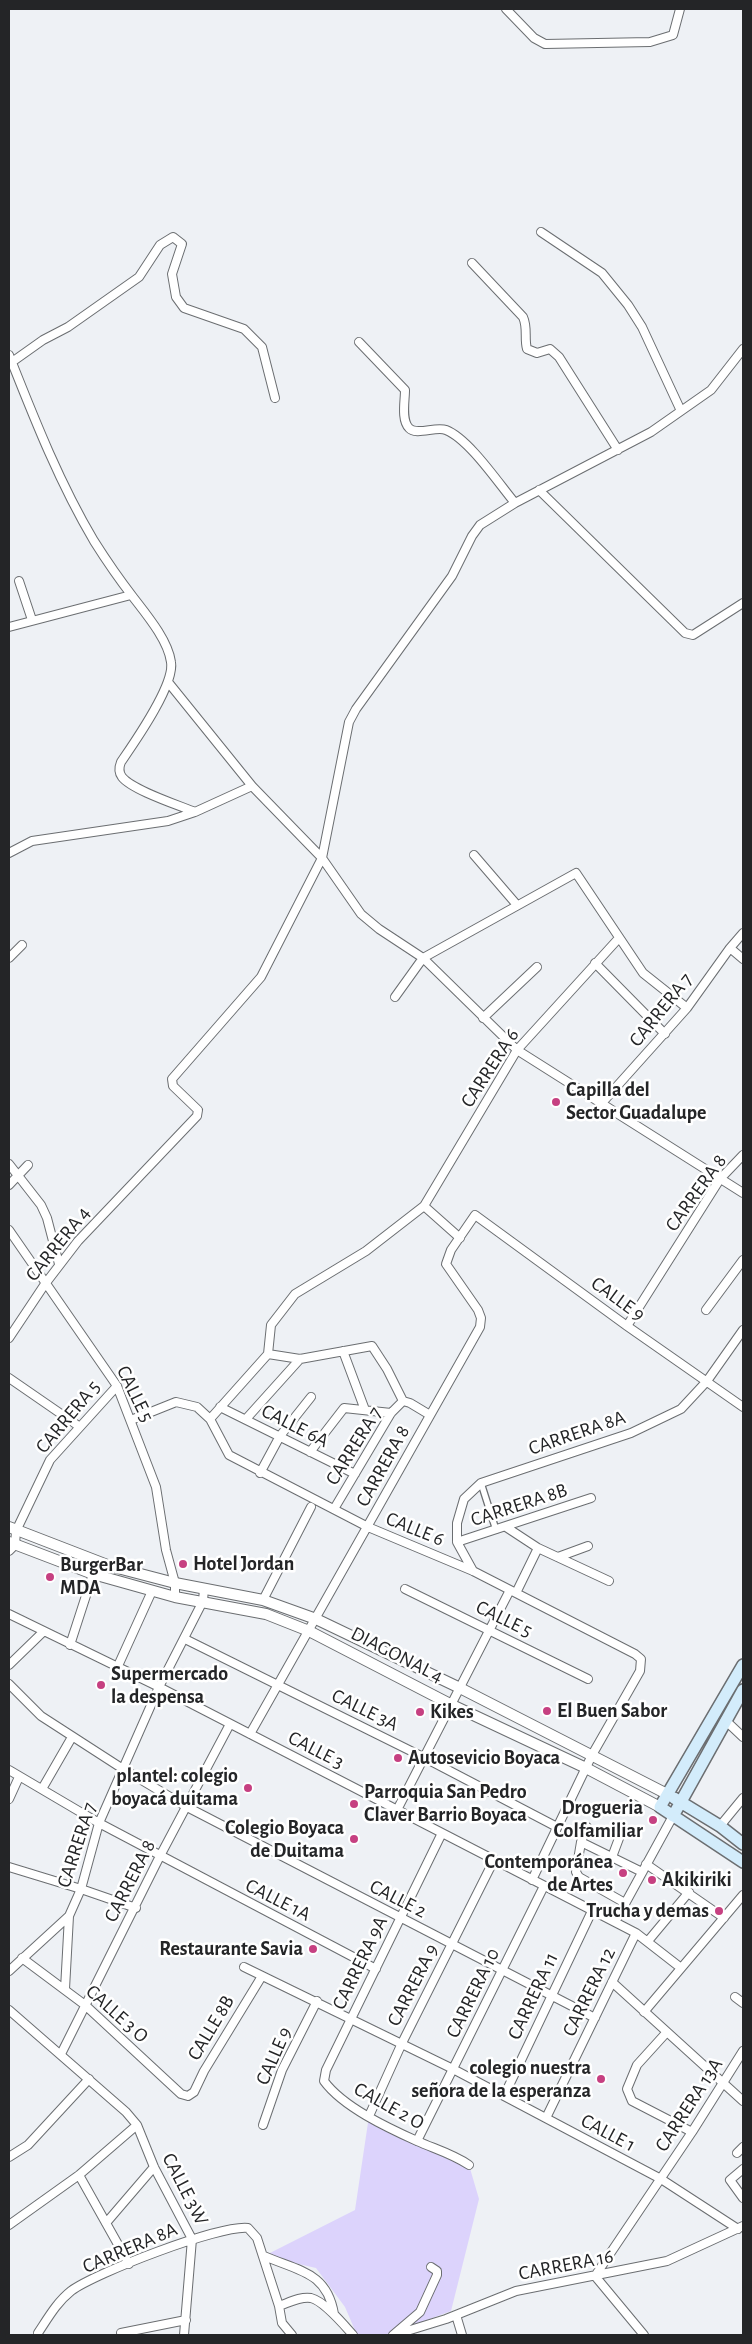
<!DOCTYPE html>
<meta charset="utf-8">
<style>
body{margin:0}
#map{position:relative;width:752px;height:2344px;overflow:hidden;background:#eef1f5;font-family:"Alegreya Sans",sans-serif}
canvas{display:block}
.frame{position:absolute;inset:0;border:10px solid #242527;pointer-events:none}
</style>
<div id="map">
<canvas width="752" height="2344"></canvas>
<div class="frame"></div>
</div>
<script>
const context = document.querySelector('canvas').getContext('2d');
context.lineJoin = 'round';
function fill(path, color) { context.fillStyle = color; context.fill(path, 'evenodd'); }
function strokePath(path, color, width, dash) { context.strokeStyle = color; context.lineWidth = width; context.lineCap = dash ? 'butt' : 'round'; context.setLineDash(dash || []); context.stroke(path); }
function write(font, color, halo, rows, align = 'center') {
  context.font = font + ' "Alegreya Sans",sans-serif'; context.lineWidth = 5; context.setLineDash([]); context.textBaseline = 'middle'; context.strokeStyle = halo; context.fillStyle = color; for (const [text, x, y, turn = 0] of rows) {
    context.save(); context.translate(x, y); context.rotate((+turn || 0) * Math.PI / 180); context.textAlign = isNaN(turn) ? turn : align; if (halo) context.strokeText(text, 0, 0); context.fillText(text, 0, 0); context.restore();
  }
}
fill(new Path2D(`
 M369,2116L469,2165L479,2199L451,2311L387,2335H357L345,2307L316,2268L264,2256L355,2210Z`), '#dcd3fc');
const pedestrian = new Path2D(`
 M481,1483L496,1530`);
const minor = new Path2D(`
 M506,9L534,38L545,44L650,42L673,35L680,9
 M541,232L602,273L628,305L642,327L681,411
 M472,263L523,317C528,328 524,338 527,349L537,353L550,349L559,357L618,450
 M359,342L405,390C405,401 401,420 409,428C416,436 436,426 446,430C469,439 499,484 515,503
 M9,355C34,418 59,482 94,541C106,560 119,579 133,597C146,614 168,640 171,662C175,685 134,743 121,762C119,767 119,773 122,777C132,790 178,805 195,812L252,786L322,858L361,914L379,929L423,958L517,1050L743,1193
 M12,362L43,340L68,327L139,277L160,245L173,237L182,244L172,274L176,297L184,308L244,329L262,347L275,398
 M539,490L685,633L693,635L743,603
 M19,581L32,620
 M9,627L131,595
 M168,682L252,786
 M9,853L32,841L168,821L195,812
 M474,855L517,905
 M730,948L743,959
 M9,958L22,945
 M595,963L665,1034
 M395,997L423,958L576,873L643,973L687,1008
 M483,1018L537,967
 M601,1104L687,1008L730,948L743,933
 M9,1164L41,1205L47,1218L59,1264
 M9,1185L28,1165
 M424,1206L460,1238
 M9,1230L117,1386L156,1487L166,1550L175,1583V1597
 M706,1310L743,1260
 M627,1326L720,1179L743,1155
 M9,1338L45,1284L78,1241L197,1116L198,1110L173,1086L172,1079L261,977L322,858L349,722L356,709L452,576L472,536L480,525L515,503L651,432L711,390L743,349
 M343,1351L365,1410
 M268,1354L271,1325L295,1294L366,1251L424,1206L517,1050L619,938
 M9,1378L80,1427
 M403,1401L410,1403L430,1415
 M220,1407L355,1474
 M210,1419L268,1354L300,1359L372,1346L387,1369L403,1401
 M246,1419L300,1359
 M131,1420L176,1402L197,1407L210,1419L229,1455L368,1527L473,1571L635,1654L641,1659L640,1671L592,1755L532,1880
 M310,1452L344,1408L391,1413
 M260,1473L280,1436L311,1397
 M334,1509L391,1413L403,1401
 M506,1527L538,1548L609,1581
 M457,1542L591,1498
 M9,1551L15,1545L16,1531L50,1460L117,1386
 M558,1557L588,1546
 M473,1571L457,1542V1523L464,1499L481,1483L631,1433L681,1409L707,1381L743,1330
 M405,1589L588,1679
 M516,1593L538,1548
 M263,1600L311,1507
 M9,1614L159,1687L636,1933L681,1968
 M185,1639L423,1757L557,1827
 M70,1645L93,1574
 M9,1665L43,1632
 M117,1668L152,1591
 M9,1684L41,1716L123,1769L187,1807L595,2018
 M725,1720L743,1737
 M250,1734L480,1327L481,1318L478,1310L446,1264L451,1250L475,1215L627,1326L743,1407
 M9,1770L99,1823L376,1969
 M42,1789L72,1737
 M9,1799L19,1777
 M397,1810L510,1590
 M720,1826L743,1798
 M587,1827L581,1842L576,1872L579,1877L625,1903
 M442,1833L326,2070L324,2081C343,2107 388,2128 417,2141C435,2149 453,2154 469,2165
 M581,1842L642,1872
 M612,1857L621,1833
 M646,1864L724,1918
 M9,1867L81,1889L136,1908
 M615,1922L673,1816
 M648,1941L689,1892
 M22,1958L85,2005L181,2094L188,2096L194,2092L204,2071L262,1976
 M244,1967L453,2069L661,2179L738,2229
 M9,1971L69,1916L81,1889L99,1823L159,1687L203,1601L204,1589
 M612,1982L743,2101
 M65,1989L69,1916
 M735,1997L743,2003
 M9,2010L126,2112L137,2125L154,2167L192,2239L184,2335
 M644,2012L743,1895
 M666,2033L637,2065L627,2089L632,2101L692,2132
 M61,2054L160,1856L230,1724
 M504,2096L592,1911
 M369,2116L402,2043L494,1860
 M546,2118L636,1933
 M263,2125L282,2070L317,2001
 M417,2141L544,1886
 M737,2153L743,2147
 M9,2157L28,2145L89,2079
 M743,2169L730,2180L743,2198
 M79,2175L129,2264
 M106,2223L154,2167
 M9,2225L79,2175L137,2125
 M264,2256C299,2271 327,2272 334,2314
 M279,2306C288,2303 301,2296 311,2298C324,2301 344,2325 353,2335
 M456,2315L462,2335
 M38,2333C48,2318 57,2302 71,2291C95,2273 219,2225 248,2228L257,2238L279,2306L282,2323L292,2335
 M121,2333L186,2320
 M393,2335L420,2312L437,2275V2271L431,2267
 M394,2335L446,2319L516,2291L667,2261L743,2226
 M644,2335L595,2276L692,2132L743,2051`);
const tertiary = new Path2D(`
 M9,1527L110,1566L175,1583L263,1600L316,1619L460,1688L667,1794
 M9,1542L93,1574L175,1597L266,1614L309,1631L452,1705L586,1768L660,1807`);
const secondary = new Path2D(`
 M743,1665L660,1807L743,1862
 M674,1798L720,1826L743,1844
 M673,1816L743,1690`);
strokePath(pedestrian, '#6b6e71', 8);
strokePath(minor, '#6b6e71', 10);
strokePath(tertiary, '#6b6e71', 12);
strokePath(secondary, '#6b6e71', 14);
strokePath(pedestrian, '#fff', 5.5);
strokePath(minor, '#fff', 8);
strokePath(tertiary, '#fff', 10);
strokePath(secondary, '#d3ecfb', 11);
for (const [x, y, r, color] of [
 [556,1102,5,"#c64081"],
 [183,1564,5,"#c64081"],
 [50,1577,5,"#c64081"],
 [101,1685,5,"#c64081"],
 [547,1711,5,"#c64081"],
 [420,1712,5,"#c64081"],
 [398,1758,5,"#c64081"],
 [248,1788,5,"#c64081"],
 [354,1804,5,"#c64081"],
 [653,1820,5,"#c64081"],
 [354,1839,5,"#c64081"],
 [623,1873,5,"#c64081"],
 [652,1880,5,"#c64081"],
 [719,1911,5,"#c64081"],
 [313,1949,5,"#c64081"],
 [601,2079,5,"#c64081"]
]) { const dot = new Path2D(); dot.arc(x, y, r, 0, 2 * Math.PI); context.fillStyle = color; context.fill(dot); strokePath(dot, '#fff', 2); }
write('20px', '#242527', '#fff', [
 ["CARRERA 7",661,1010,-51],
 ["CARRERA 6",490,1068,-57],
 ["CARRERA 8",696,1193,-54],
 ["CARRERA 4",58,1244,-51],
 ["CALLE 9",618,1299,36],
 ["CALLE 5",135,1394,64],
 ["CARRERA 5",68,1417,-50],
 ["CALLE 6A",295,1426,27],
 ["CARRERA 8A",577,1433,-19],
 ["CARRERA 7",354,1446,-58],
 ["CARRERA 8",383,1466,-61],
 ["CARRERA 8B",519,1505,-18],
 ["CALLE 6",415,1529,22],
 ["CALLE 5",504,1619,26],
 ["DIAGONAL 4",397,1655,27],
 ["CALLE 3A",365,1710,26],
 ["CALLE 3",316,1750,27],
 ["CARRERA 7",77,1845,-72],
 ["CARRERA 8",130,1881,-63],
 ["CALLE 2",398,1899,27],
 ["CALLE 1A",278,1900,27],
 ["CARRERA 9A",360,1963,-64],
 ["CARRERA 9",413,1985,-63],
 ["CARRERA 12",589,1992,-64],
 ["CARRERA 10",473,1993,-64],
 ["CARRERA 11",533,1996,-65],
 ["CALLE 3 O",117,2014,42],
 ["CALLE 8B",211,2028,-59],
 ["CALLE 9",274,2056,-66],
 ["CARRERA 13A",689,2105,-57],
 ["CALLE 2 O",389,2106,29],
 ["CALLE 1",608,2133,28],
 ["CALLE 3W",185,2189,63],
 ["CARRERA 8A",130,2248,-23],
 ["CARRERA 16",566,2265,-11]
]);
write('bold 20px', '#242527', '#fff', [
 ["Capilla del",566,1090],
 ["Sector Guadalupe",566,1113],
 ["Hotel Jordan",193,1564],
 ["BurgerBar",60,1565],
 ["MDA",60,1588],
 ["Supermercado",111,1674],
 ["la despensa",111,1697],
 ["El Buen Sabor",557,1711],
 ["Kikes",430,1712],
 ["Autosevicio Boyaca",408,1758],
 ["plantel: colegio",238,1776,"right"],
 ["boyacá duitama",238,1799,"right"],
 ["Parroquia San Pedro",364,1792],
 ["Claver Barrio Boyaca",364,1815],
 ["Drogueria",643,1808,"right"],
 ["Colfamiliar",643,1831,"right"],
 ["Colegio Boyaca",344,1828,"right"],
 ["de Duitama",344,1851,"right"],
 ["Contemporánea",613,1862,"right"],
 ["de Artes",613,1885,"right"],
 ["Akikiriki",662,1880],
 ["Trucha y demas",709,1911,"right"],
 ["Restaurante Savia",303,1949,"right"],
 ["colegio nuestra",591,2068,"right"],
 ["señora de la esperanza",591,2091,"right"]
], 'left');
</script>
